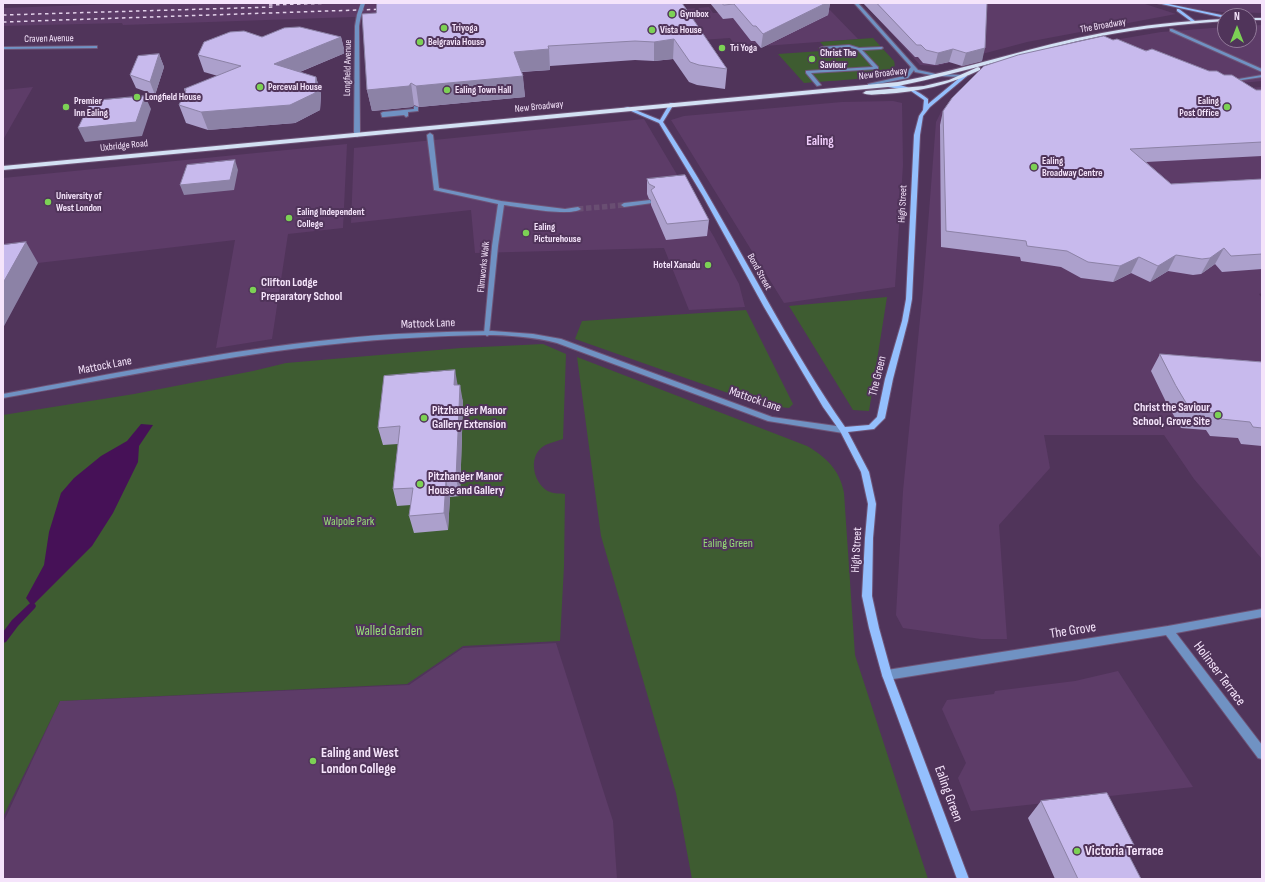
<!DOCTYPE html>
<style>
body{margin:0}
#map{position:relative;width:1265px;height:882px;overflow:hidden;background:#50345a;font-family:"Sofia Sans Condensed",sans-serif}
canvas{display:block}
.frame{position:absolute;inset:0;border:4px solid #f5e4fb;pointer-events:none}
.north{position:absolute;left:1217px;top:8px;width:40px;height:40px;box-sizing:border-box;background:#50345a;border:1px solid #927a9a;border-radius:50%;rotate:0deg;font-size:11px;font-weight:700;line-height:16px;text-align:center;color:#f5e4fb}
.north::after{content:'';display:block;margin:auto;width:14px;height:18px;background:#7cd155;clip-path:polygon(50% 0,100% 100%,50% 72%,0 100%)}
</style>
<div id="map">
<canvas width="1265" height="882"></canvas>
<div class="frame"></div>
<div class="north">N</div>
</div>
<script>
const context = document.querySelector('canvas').getContext('2d');
context.lineJoin = 'round';
function fill(path, color) { context.fillStyle = color; context.fill(path, 'evenodd'); }
function strokePath(path, color, width, dash) { context.strokeStyle = color; context.lineWidth = width; context.lineCap = dash ? 'butt' : 'round'; context.setLineDash(dash || []); context.stroke(path); }
function write(font, color, halo, rows, align = 'center') {
  context.font = font + ' "Sofia Sans Condensed",sans-serif'; context.lineWidth = 4; context.setLineDash([]); context.textBaseline = 'middle'; context.strokeStyle = halo; context.fillStyle = color; for (const [text, x, y, turn = 0] of rows) {
    context.save(); context.translate(x, y); context.rotate((+turn || 0) * Math.PI / 180); context.textAlign = isNaN(turn) ? turn : align; if (halo) context.strokeText(text, 0, 0); context.fillText(text, 0, 0); context.restore();
  }
}
fill(new Path2D(`
 M142,3H653L382,16L123,25L122,23L3,26V8Z
 M864,3H1142L1176,14L1027,42L937,66L920,65Z
 M1173,3H1262V13L1222,12L1188,8Z
 M709,7L713,13L829,9L858,39L737,48L730,38L701,40L685,9Z
 M1262,25V81L1220,85L1232,89L1262,87V293L1259,294L1262,298V559L1194,479L1164,435H1044L1050,468L999,525L1007,639H981L903,628L896,615L903,491L923,289L936,122L941,112L958,90L987,75L1097,43L1161,32L1225,27V40H1249V26Z
 M33,87L3,140V90Z
 M893,101L902,103L903,165L895,287L784,303L671,120L684,116L842,102Z
 M644,119L714,237L739,284L745,307L689,310L664,248L475,253L471,210L351,223L354,148Z
 M347,144L343,228L288,234L272,339L216,348L235,240L38,263L3,328V178Z
 M556,643L613,821L617,879H3V823L60,701L409,685L463,648Z
 M1118,671L1193,787L971,811L958,778L966,763L942,709L947,700L994,694L995,691L1075,681Z`), '#5d3c68');
fill(new Path2D(`
 M873,38L894,61C895,64 895,67 893,70C883,80 820,81 804,83L778,54L821,51L818,48L825,47L820,42Z
 M887,297L869,411L853,410L789,306Z
 M746,310L793,404L789,408L762,405L575,339L582,321Z
 M543,344L566,354L563,439C555,442 546,443 540,449C528,461 535,486 550,492C554,494 561,493 565,494L564,566L560,641L463,646L407,684L60,701L3,817V415L134,394L253,371L286,363L461,348Z
 M577,357L807,446C826,457 840,470 844,493L855,655L928,879H692L676,793L601,536Z`), '#3e5c31');
fill(new Path2D(`
 M141,424L153,425L139,446L138,462L113,513L92,546L32,606L26,598L44,565L49,532L61,493L74,478L101,456L127,441Z`), '#461157');
fill(new Path2D(`
 M32,602L35,604L36,606L35,608L18,626L6,642L3,643V632L12,620L29,604Z`), '#461157');
strokePath(new Path2D(`
 M578,209L624,205`), '#694e72', 5.5, [5.5, 2.5]);
const pedestrian = new Path2D(`
 M1170,29H1172L1262,69V72L1170,31Z
 M849,45L859,48L882,47L883,48L881,49L862,50L878,67V69L811,73L821,85L817,86L806,73V71L873,67L858,50L849,47L822,49L820,48L822,47Z
 M1262,75V77L1229,82L1227,81Z
 M414,106L418,107V111L408,112V116L406,117L404,115L384,117H382L381,113L383,112L414,109Z
 M430,133L433,135L439,188L501,201L565,209L578,207L581,209C569,217 520,207 504,205L498,246L489,335L487,336L484,334L492,246L498,204L434,190L427,135Z
 M650,200L653,202L652,203L624,207L621,205L624,203Z`);
const minor = new Path2D(`
 M359,14L361,15L359,26L360,135L357,137L354,135L355,26L357,15Z
 M97,46V48H96L3,49V47Z
 M492,331L533,334L561,339L772,417L843,427L847,430L843,433L768,421L557,343C515,332 470,335 427,337C284,343 144,373 3,398V394C114,374 225,350 338,339C389,333 441,332 492,331Z
 M1262,609V617L1176,633L1262,745V759L1258,758L1166,635L887,680L883,678L882,675L883,672L887,670L1168,626Z`);
const tertiary = new Path2D(`
 M854,3H858L918,70L936,74L965,75L967,76L965,77L936,76L915,72L914,70L908,78L868,86V84L904,76L911,67Z`);
const secondary = new Path2D(`
 M1157,3H1164L1226,16L1225,18Z
 M1177,9H1179L1195,21L1192,22L1177,11Z
 M963,75L967,76L930,107L923,116L920,135L912,299L908,321L893,379L885,418L874,429L848,432L869,472L876,504L873,538L872,596L879,628L892,675L969,879H957L882,675L869,628L862,596L865,538L868,504L861,472L840,431L823,407L764,307L703,196L659,123L624,108L628,107L660,120L670,103H674V104L663,122C679,147 695,172 709,197C754,274 794,354 845,427L869,425L877,417L885,379L902,321L906,299L914,135L919,116L923,110L924,100L911,91L883,86C895,80 918,90 928,99V104Z`);
const primary = new Path2D(`
 M1249,18H1262V20H1249Z
 M1225,19V21C1183,24 1142,28 1101,36C1033,50 967,72 898,86L3,170V166L898,82C967,69 1033,46 1102,33C1142,25 1183,21 1225,19Z
 M978,67L980,68V70C949,85 918,92 884,94C878,94 868,96 863,93L866,91L924,86L949,80Z`);
strokePath(pedestrian, '#6e5477', 2);
strokePath(minor, '#6e5477', 2);
strokePath(tertiary, '#6e5477', 2);
strokePath(secondary, '#6e5477', 2);
strokePath(primary, '#6e5477', 2);
fill(pedestrian, '#7092c3');
fill(minor, '#7092c3');
fill(tertiary, '#7092c3');
fill(secondary, '#94bffd');
fill(primary, '#d3e1f4');
strokePath(new Path2D(`
 M269,5L336,3
 M3,15L274,7
 M3,22L387,9`), '#e3d1ea', 1.5, [3.5, 3.5]);
const minorBridge = new Path2D(`
 M359,15L363,3`);
strokePath(minorBridge, '#6e5477', 5, []);
strokePath(minorBridge, '#7092c3', 4);
fill(new Path2D(`
 M682,3L727,69L725,89L697,85L689,82L673,59L654,61L635,60L550,66V70L522,72L525,97L419,107L414,105L412,107L372,111L367,90Z
 M710,3H830L828,15L761,48L755,41H751L733,18L723,19Z
 M863,3H987L982,61L962,66L949,62L935,65L923,63L918,57H915Z
 M262,37H341L345,53L300,72L316,77L321,94L320,110L295,123L208,130L186,123L179,105L185,92L184,89L218,76L204,72L198,55Z
 M1113,40L1209,71L1224,75L1256,90H1262V156L1146,162L1171,184L1262,179V269L1222,272L1215,264L1201,274L1193,275L1168,271L1150,282L1131,273L1113,282L1081,278L1061,267L1021,261L1020,257L941,247L940,125L943,111Z
 M159,54L164,67L155,95L136,88L130,75Z
 M647,179L709,220L707,236L666,240L651,205V200L649,199L647,194Z
 M1160,354L1262,362V446L1241,444L1238,438L1210,436L1206,430L1181,428L1166,402L1151,371Z
 M458,385L463,402L460,496L450,497L448,530L414,533L409,516L411,505L397,506L393,489L398,444L383,445L378,428Z
 M1041,801L1134,845L1127,852L1141,879H1055L1028,818Z`), '#aca0cc');
fill(new Path2D(`
 M826,3H830L828,15L761,48L763,34Z
 M341,37L345,53L278,81L274,64Z
 M674,39L673,59L654,61V42Z
 M985,48L982,61L962,66L966,53Z
 M549,49L550,70L516,72L514,52Z
 M953,49L949,62L935,65L938,53Z
 M159,54L164,67L155,95L150,82Z
 M523,76L525,97L419,107L416,86Z
 M316,77L321,94L320,110L295,123L208,130L201,112Z
 M411,83L414,105L412,107L372,111L367,90Z
 M145,96L151,109L142,136L85,142L78,128Z
 M235,160L238,170L234,190L184,195L180,185Z
 M26,242L38,263L3,328V283Z
 M1224,248L1215,264L1201,274L1210,258Z
 M1176,255L1168,271L1150,282L1158,266Z
 M1139,257L1131,273L1113,282L1120,266Z
 M455,370L458,387L454,385Z
 M460,385L463,402L460,496L456,479Z
 M446,480L450,497L448,530L444,513Z`), '#8c82a6');
const building = new Path2D(`
 M377,3H682L727,69L699,65L690,62L674,39L654,42L635,41L548,46L549,49L514,52L523,76L416,86L411,83L409,86L367,90L362,14L376,13Z
 M722,3H826L763,34L756,26H753L734,4L724,5Z
 M877,3H987L985,48L966,53L953,49L938,53L926,50L921,45H917Z
 M300,27L341,37L274,64L316,77L315,93L290,105L201,112L179,105L186,90L184,89L241,66L198,55L204,42L230,32L244,31L262,37L284,28Z
 M1104,36L1113,40L1117,39L1146,51L1152,49L1209,71H1217L1224,75H1232L1256,90H1262V142L1130,149L1171,184L1262,179V254L1231,256L1224,248L1210,258L1202,259L1176,255L1158,266L1139,257L1120,266L1088,262L1067,251L1027,246L1026,241L946,231L943,111L952,98L984,66L1018,55Z
 M159,54L150,82L130,75L138,56Z
 M145,96L136,122L78,128L91,101Z
 M235,160L230,180L180,185L187,165Z
 M685,175L709,220L667,224L651,190L655,187L649,184L647,179Z
 M26,242L3,283V245Z
 M1160,354L1262,362V428L1253,427L1250,422L1221,419L1217,413L1191,411L1176,386Z
 M455,370L454,385H460L456,479L446,480L444,513L409,516L413,488L393,489L400,426L378,428L384,376Z
 M1107,793L1134,845L1124,846L1141,879H1078L1041,801Z`);
fill(building, '#c8baed');
strokePath(building, '#8c82a6', 1);
for (const [x, y, r, color] of [
 [672,14,4,"#7cd155"],
 [444,28,4,"#7cd155"],
 [652,30,4,"#7cd155"],
 [420,42,4,"#7cd155"],
 [722,48,4,"#7cd155"],
 [812,59,4,"#7cd155"],
 [260,87,4,"#7cd155"],
 [447,90,4,"#7cd155"],
 [137,97,4,"#7cd155"],
 [66,107,4,"#7cd155"],
 [1227,107,4,"#7cd155"],
 [1034,167,4,"#7cd155"],
 [48,202,4,"#7cd155"],
 [289,218,4,"#7cd155"],
 [526,233,4,"#7cd155"],
 [708,265,4,"#7cd155"],
 [253,290,4,"#7cd155"],
 [1218,415,4,"#7cd155"],
 [424,418,4,"#7cd155"],
 [420,484,4,"#7cd155"],
 [313,761,4,"#7cd155"],
 [1077,851,4,"#7cd155"]
]) { const dot = new Path2D(); dot.arc(x, y, r, 0, 2 * Math.PI); context.fillStyle = color; context.fill(dot); strokePath(dot, '#50345a', 1.5); }
write('bold 10px', '#f5e4fb', '#50345a', [
 ["Gymbox",680,14],
 ["Triyoga",452,28],
 ["Vista House",660,30],
 ["Belgravia House",428,42],
 ["Tri Yoga",730,48],
 ["Christ The",820,53],
 ["Saviour",820,65],
 ["Perceval House",268,87],
 ["Ealing Town Hall",455,90],
 ["Longfield House",145,97],
 ["Premier",74,101],
 ["Inn Ealing",74,113],
 ["Ealing",1219,101,"right"],
 ["Post Office",1219,113,"right"],
 ["Ealing",1042,161],
 ["Broadway Centre",1042,173],
 ["University of",56,196],
 ["West London",56,208],
 ["Ealing Independent",297,212],
 ["College",297,224],
 ["Ealing",534,227],
 ["Picturehouse",534,239],
 ["Hotel Xanadu",700,265,"right"]
], 'left');
write('10px', '#f5e4fb', '#50345a', [
 ["The Broadway",1103,26,-10],
 ["Craven Avenue",49,39,-1],
 ["Longfield Avenue",348,68,-89],
 ["New Broadway",883,74,-7],
 ["New Broadway",539,107,-6],
 ["Uxbridge Road",124,146,-6],
 ["High Street",903,204,-87],
 ["Filmworks Walk",484,267,-84],
 ["Bond Street",759,272,61]
]);
write('bold 12px', '#f5e4fb', '#50345a', [
 ["Clifton Lodge",261,283],
 ["Preparatory School",261,297],
 ["Christ the Saviour",1210,408,"right"],
 ["School, Grove Site",1210,422,"right"],
 ["Pitzhanger Manor",432,411],
 ["Gallery Extension",432,425],
 ["Pitzhanger Manor",428,477],
 ["House and Gallery",428,491]
], 'left');
write('12px', '#f5e4fb', '#50345a', [
 ["Mattock Lane",428,324,-2],
 ["Mattock Lane",105,366,-11],
 ["The Green",878,376,-76],
 ["Mattock Lane",755,400,19],
 ["High Street",857,550,-87]
]);
write('12px', '#95dd76', '#50345a', [
 ["Walpole Park",349,522],
 ["Ealing Green",728,544]
]);
write('bold 13px', '#eeccfa', '#50345a', [
 ["Ealing",820,142]
]);
write('14px', '#95dd76', '#50345a', [
 ["Walled Garden",389,631]
]);
write('14px', '#f5e4fb', '#50345a', [
 ["The Grove",1073,631,-9],
 ["Holinser Terrace",1219,674,53],
 ["Ealing Green",948,794,70]
]);
write('bold 14px', '#f5e4fb', '#50345a', [
 ["Ealing and West",321,753],
 ["London College",321,769],
 ["Victoria Terrace",1085,851]
], 'left');
</script>
